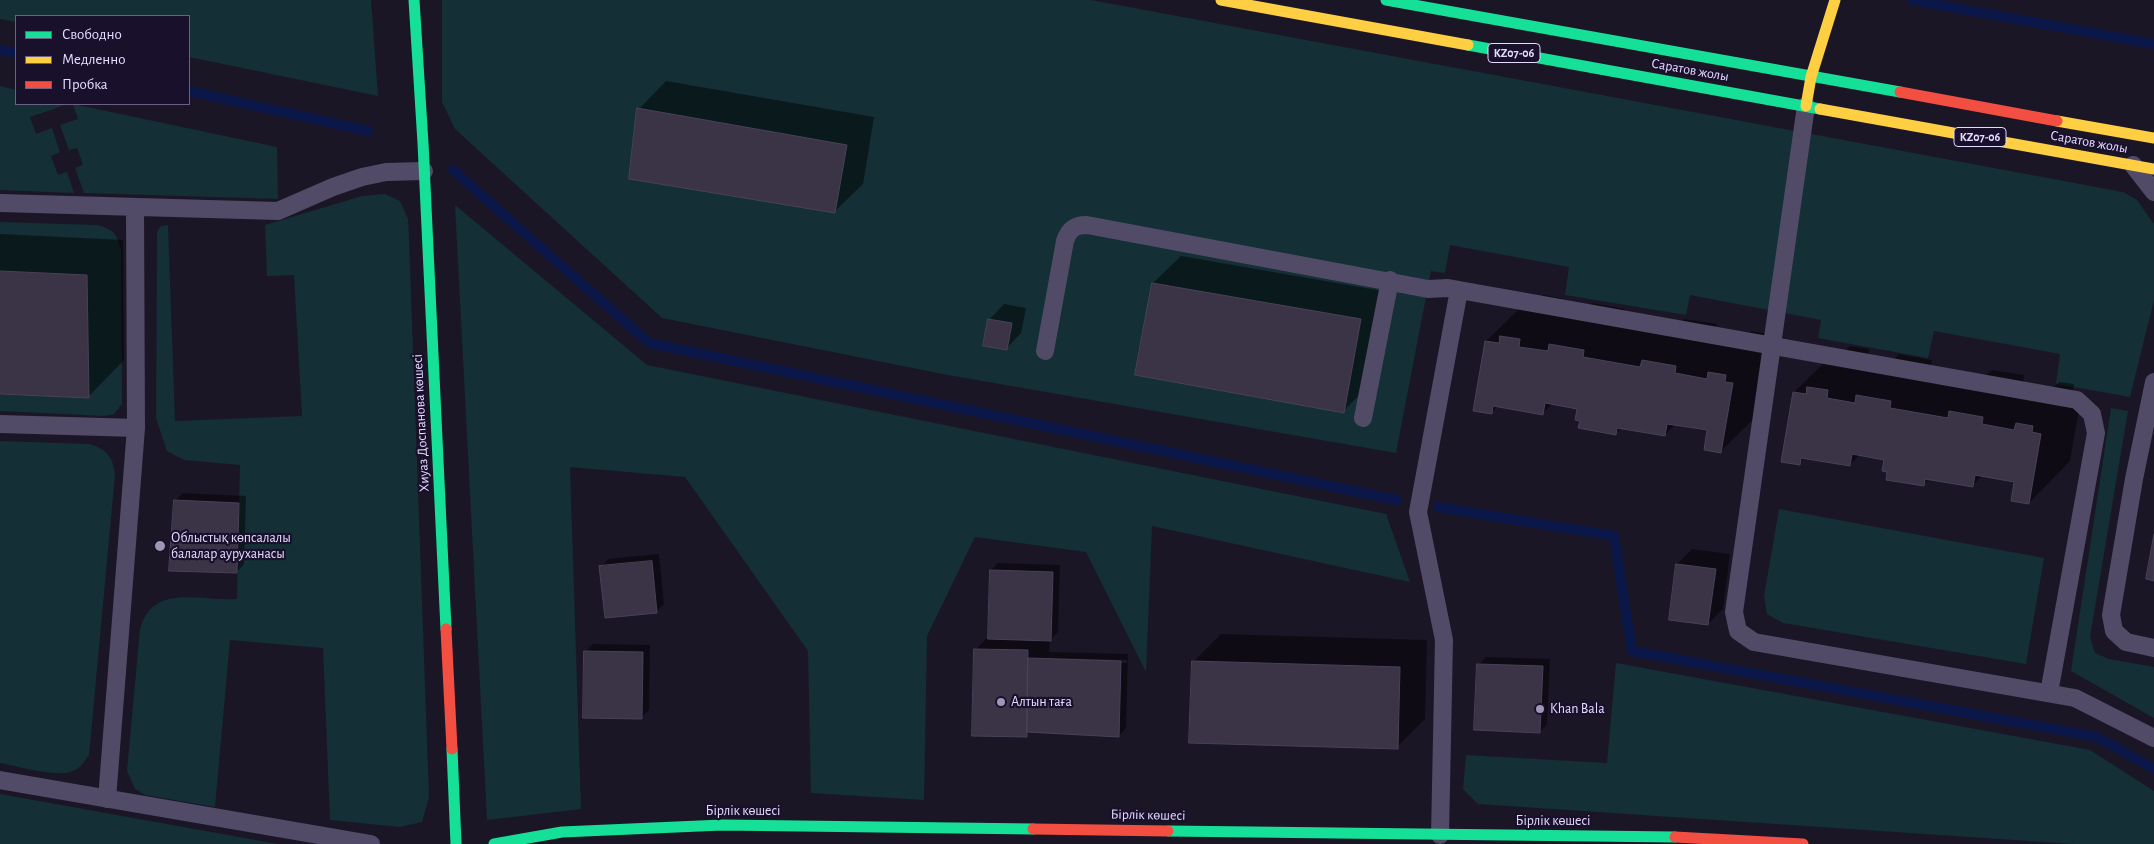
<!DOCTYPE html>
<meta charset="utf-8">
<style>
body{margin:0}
#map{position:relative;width:2154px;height:844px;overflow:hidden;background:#1b1626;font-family:"Alegreya Sans",sans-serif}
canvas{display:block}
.legend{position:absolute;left:15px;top:15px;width:175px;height:90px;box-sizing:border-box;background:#19102c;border:1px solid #6b6180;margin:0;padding:6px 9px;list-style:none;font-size:15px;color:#e5dbff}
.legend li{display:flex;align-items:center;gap:10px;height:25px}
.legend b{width:25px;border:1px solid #6b6180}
</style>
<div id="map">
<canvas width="2154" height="844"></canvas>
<ul class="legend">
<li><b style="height:6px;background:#16e098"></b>Свободно</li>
<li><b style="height:6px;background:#ffcf43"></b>Медленно</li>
<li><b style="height:6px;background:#f24e42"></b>Пробка</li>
</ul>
</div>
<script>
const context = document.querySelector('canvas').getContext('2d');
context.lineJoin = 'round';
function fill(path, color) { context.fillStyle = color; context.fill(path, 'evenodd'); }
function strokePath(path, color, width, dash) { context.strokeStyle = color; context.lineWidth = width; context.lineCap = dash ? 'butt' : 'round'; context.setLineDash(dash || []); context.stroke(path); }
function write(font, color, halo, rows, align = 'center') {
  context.font = font + ' "Alegreya Sans",sans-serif'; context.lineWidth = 4.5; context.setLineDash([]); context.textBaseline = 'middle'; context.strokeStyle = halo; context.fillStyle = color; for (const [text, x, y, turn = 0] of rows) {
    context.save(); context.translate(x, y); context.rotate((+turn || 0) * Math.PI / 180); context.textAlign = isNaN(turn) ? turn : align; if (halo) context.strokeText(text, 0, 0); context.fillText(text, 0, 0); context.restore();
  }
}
fill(new Path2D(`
 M0,0H371L378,96L189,57V16H16V22L0,19Z
 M442,0H1091L2123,192L2137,200L2154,224V300L2130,397L2056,384L2060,354L1934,331L1928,358L1818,338L1821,320L1690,295L1686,315L1565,295L1569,267L1450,245L1445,273L1431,271L1396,453L948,375L662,318L455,129L442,102Z
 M0,86L16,90V104H68L30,117L36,134L52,128L60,152L51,156L58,175L67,172L74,193L0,190Z
 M73,104L277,147L278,199L84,193L75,168L83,165L77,148L69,150L60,125L78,119Z
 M385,194L400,201L408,219L409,239L429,797L422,822L400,827L330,820L323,648L230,640L215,807L145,795L135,789L127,771L140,629C153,582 201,602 237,599L240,465L184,460L167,451L156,418L157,232L161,226L168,225L175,421L302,416L294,275L267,276L265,225L362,196Z
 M455,205L647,365L1386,514L1410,582L1152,526L1146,672L1086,552L975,537L927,636L924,800L811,793L808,651L685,477L570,467L581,809L487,820Z
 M0,222L97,225C115,230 116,233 121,250L122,404L114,414L104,416L0,411V394L89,397L87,275L0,271Z
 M2111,408L2128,411L2090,637L2095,653L2109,659L2154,667V718L2071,671Z
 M0,441L89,444C107,449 113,457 115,475L89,755C85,761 81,767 75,770C59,779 18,766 0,763Z
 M1779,509L2044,558L2026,664L1783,623L1767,614L1764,596Z
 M1616,663L2090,750L2154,791V844H2074L1478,804L1463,789L1466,755L1607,763Z
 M0,794L278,844H0Z`), '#142f35');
fill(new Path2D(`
 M666,81L874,117L863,184L835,211L639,109Z
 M0,234L123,240L124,360L89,396L0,393Z
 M1181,256L1388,292L1371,384L1343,411L1153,283Z
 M1543,295L1561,298L1560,305L1585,310L1592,303L1625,309L1624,316L1678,325L1684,319L1717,324L1715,332L1745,337L1751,331L1767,334L1763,410L1721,451L1708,429L1676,424L1665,435L1622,427L1616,434L1581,420L1578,408L1553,403L1542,414L1498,406L1492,412L1486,341L1528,300L1536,301Z
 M1004,304L1026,308L1021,333L1006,349L989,320Z
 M1850,346L1869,349L1868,357L1892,361L1899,354L1932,360L1931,367L1985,376L1992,370L2024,375L2023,383L2053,388L2059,382L2074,384L2073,391L2082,393L2070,461L2029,503L2016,481L1983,475L1972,486L1930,478L1923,485L1889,471L1886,459L1860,454L1850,465L1806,457L1799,464L1794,392L1836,351L1844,352Z
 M183,493L246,496L244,564L237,572L175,501Z
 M1692,549L1730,554L1723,609L1708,624L1677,564Z
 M659,554L664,604L656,611L601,567L608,559Z
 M998,563L1060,565L1058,632L1050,640L1049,652L1128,654L1126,728L1119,736L1031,731L1026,736L975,650L989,636L991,570ZM1049,658L1127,660V663L1049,660Z
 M1221,634L1427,640L1425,719L1397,747L1193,662Z
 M593,644L650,645L649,710L642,717L585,652Z
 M1486,657L1550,659L1547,724L1540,732L1478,665Z`), '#0007');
strokePath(new Path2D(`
 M1912,0L2154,44
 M0,50L16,53
 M189,91L368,131
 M453,170L649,343L1397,500
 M1438,507L1614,536L1632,651L2097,737L2154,769`), '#0b1749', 10);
const building = new Path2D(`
 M637,108L847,145L835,213L629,179Z
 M0,271L87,275L89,398L0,394Z
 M1152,283L1361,319L1344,413L1135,375Z
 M988,319L1012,323L1007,350L983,346Z
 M1500,336L1520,339L1519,347L1548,351L1549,344L1584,350L1583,357L1640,367L1642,360L1676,366L1675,373L1707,379L1708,372L1726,375L1725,382L1733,383L1721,453L1704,450L1707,430L1701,429L1667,424L1665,436L1617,428L1616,435L1578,428L1580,421L1575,420L1577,409L1545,403L1543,415L1493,406L1492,414L1473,411L1485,341L1499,343Z
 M1807,387L1828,390L1827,398L1855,403L1856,395L1891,401L1890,408L1948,418L1949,411L1983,417L1982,424L2014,430L2016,423L2033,426L2032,432L2041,434L2029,504L2011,501L2014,482L1975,475L1973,487L1925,479L1924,486L1886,480L1887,472L1882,471L1884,460L1852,454L1850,466L1801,458L1800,465L1781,462L1793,392L1806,394Z
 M174,500L239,503L237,573L169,571Z
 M2154,534V581L2146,579Z
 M652,561L657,613L605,618L599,566Z
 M1676,564L1716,569L1708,625L1669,620Z
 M990,570L1053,572L1051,641L988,639Z
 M974,649L1028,650L1027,737L972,736Z
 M584,651L643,652L642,719L583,718Z
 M1028,658L1121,661L1119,737L1027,732Z
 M1192,661L1400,667L1398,749L1189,743Z
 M1477,664L1543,666L1540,733L1474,730Z`);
fill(building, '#3b3447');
strokePath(building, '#494158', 1);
strokePath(new Path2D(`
 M1806,106L1734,612L1738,631L1754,642L2075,698L2154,738
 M2133,165L2154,192
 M0,203L278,211L333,187L362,177L386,172L424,171
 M1045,351L1065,241C1069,229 1075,225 1087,225L1428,289L1448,288L2077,400L2092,414L2096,433L2049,693
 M2154,382L2134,479L2111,615L2114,631L2126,642L2154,648
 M1363,418L1390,280
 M0,424L136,428
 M0,780L371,844
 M107,799L136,428L135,207
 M1440,835L1444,640L1418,512L1459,290`), '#514b67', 18);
strokePath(new Path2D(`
 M414,0L423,143L446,629
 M1386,0L1900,92
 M1468,45L1820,109
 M452,749L456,844
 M1168,831L1675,837
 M494,844L562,832L722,825L1033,829`), '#16e098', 11);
strokePath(new Path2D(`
 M1221,0L1468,45
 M1806,106L1811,77L1835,0
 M1820,109L2154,169
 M2057,121L2154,138`), '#ffcf43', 11);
strokePath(new Path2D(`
 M1900,92L2057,121
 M446,629L452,749
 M1033,829L1168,831
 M1675,837L1803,844`), '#f24e42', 11);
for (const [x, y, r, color] of [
 [160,546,6,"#9e96b3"],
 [1001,702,5,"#9e96b3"],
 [1540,709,5,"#9e96b3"]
]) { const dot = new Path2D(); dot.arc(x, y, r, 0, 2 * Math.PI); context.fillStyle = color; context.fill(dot); strokePath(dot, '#19102c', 2); }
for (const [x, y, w] of [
 [1514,53,52],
 [1980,137,52]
]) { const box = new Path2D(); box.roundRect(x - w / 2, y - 9.5, w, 19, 4); context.fillStyle = '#19102c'; context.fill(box); strokePath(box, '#e5dbff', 1); }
write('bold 12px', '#e5dbff', null, [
 ["KZ07-06",1514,53],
 ["KZ07-06",1980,137]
]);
write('14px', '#e5dbff', '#19102c', [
 ["Саратов жолы",1690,70,10],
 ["Саратов жолы",2089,142,10],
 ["Хиуаз Доспанова көшесі",421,423,-93],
 ["Бірлік көшесі",743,811],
 ["Бірлік көшесі",1148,815,1],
 ["Бірлік көшесі",1553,821]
]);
write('14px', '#e5dbff', '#19102c', [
 ["Облыстық көпсалалы",171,538],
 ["балалар ауруханасы",171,554],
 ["Алтын таға",1011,702],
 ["Khan Bala",1550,709]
], 'left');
</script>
